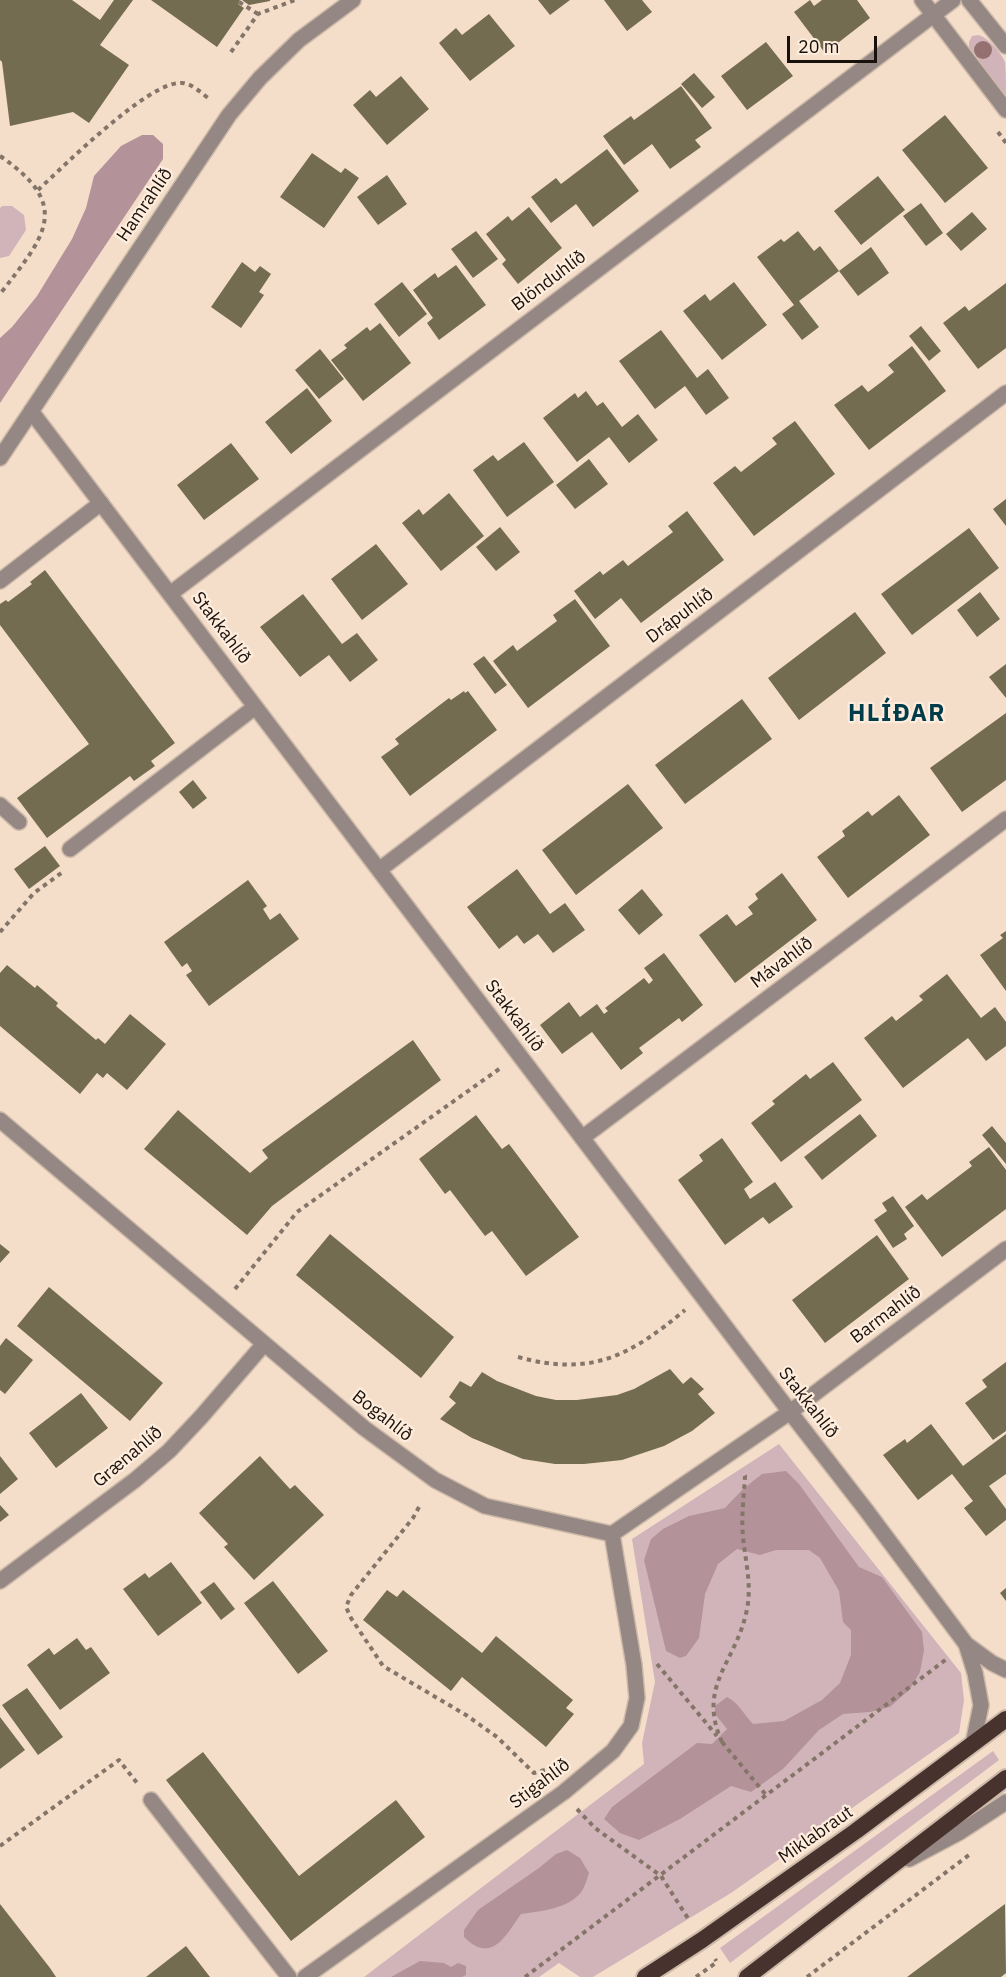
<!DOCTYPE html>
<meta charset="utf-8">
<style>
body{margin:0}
#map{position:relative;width:1006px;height:1977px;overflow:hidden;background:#f4deca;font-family:"IBM Plex Sans",sans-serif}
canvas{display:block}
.scale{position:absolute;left:787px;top:36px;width:90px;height:27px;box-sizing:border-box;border:3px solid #19110b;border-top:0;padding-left:8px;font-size:18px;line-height:21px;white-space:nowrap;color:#19110b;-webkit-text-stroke:4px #feecdc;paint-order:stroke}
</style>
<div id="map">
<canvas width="1006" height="1977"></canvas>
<div class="scale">20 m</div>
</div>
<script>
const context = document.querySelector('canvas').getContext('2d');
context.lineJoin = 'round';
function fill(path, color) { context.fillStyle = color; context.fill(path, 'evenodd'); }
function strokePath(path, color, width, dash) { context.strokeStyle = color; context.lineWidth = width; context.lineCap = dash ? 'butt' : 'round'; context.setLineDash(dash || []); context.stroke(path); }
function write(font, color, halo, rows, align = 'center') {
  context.font = font + ' "IBM Plex Sans",sans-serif'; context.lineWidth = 4.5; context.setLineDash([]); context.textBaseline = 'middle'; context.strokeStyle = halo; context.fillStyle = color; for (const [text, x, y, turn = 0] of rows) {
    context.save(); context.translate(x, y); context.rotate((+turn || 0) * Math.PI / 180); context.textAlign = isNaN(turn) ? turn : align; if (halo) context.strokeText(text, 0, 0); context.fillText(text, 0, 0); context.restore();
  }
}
fill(new Path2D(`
 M978,35C988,37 1001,53 1005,62C1006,71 1006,87 1006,97L969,47V42L972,36Z
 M2,206H12L24,215L26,230L9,256L0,258V208Z
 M779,1444L961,1673L964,1700L959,1733L731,1893L593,1977H580L559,1963L539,1977H364L644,1764L642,1743L655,1682L632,1539Z
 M993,1751L999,1760L730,1963L720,1948Z`), '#d1b4ba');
fill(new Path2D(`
 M142,135H153L163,144V159L0,403V338L12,327L37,296L72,239L86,208L94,176L121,146Z
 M786,1471L799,1484L859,1567L882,1577L922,1632L924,1650L920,1672L910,1689L890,1707L870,1712L843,1714L819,1730L783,1769L751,1792L731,1786L680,1819L639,1840L620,1833L604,1819L612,1807L697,1743L712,1744L727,1729L715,1714V1706L727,1697C738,1702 744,1715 753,1724L784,1721L822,1700L840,1683L851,1655V1630L843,1622L839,1591L820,1558L809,1550H776L760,1555L737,1549L718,1564L705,1594L699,1638L686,1656L680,1658L666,1651L644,1560L651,1539L663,1529L689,1516L725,1508L743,1489L762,1474Z
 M567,1850L580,1858L589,1873C587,1879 585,1886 582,1891C569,1909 541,1911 521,1914C506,1935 492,1965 464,1937V1930L478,1910L539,1868L556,1854Z
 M420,1961L444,1963L451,1967L458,1963L466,1966V1975L462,1977H391Z`), '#b4929a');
fill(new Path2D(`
 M0,0H72L100,20L114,0H133L100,45L129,65L89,123L73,112L10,126L2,62L0,60Z
 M151,0H240L238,4L244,8L217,47Z
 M242,0H270V1L249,5Z
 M538,0H570L550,15Z
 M604,0H642L652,12L627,31Z
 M810,0L814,6L822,0H857L870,18L825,53L794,12Z
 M489,14L515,46L470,81L439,43L456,28L462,35Z
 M766,42L793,76L747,110L721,76Z
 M694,73L715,97L702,108L681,84Z
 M401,76L429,109L387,145L353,105L370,90L376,97Z
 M681,86L712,128L695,140L701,147L670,169L652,144L624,165L603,136L631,116L634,120Z
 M945,115L988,168L945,203L902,150Z
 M607,149L639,191L593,227L576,204L551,223L531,197L556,178L561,184Z
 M312,153L341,173L345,168L359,178L324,228L280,197Z
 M387,175L407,204L378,225L357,197Z
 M878,176L905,210L861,245L834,211Z
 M921,203L943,233L926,246L903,216Z
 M529,207L562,248L518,284L502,264L506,260L486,234L508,216L512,221Z
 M972,212L987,229L961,251L946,234Z
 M476,231L498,259L473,278L451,249Z
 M798,231L814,251L820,246L839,271L799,301L819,327L802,340L782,314L794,305L757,257L781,239L784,242Z
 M871,247L889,273L858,296L839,271Z
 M242,262L255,272L260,266L271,274L259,292L264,295L241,328L211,307Z
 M456,265L486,305L439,340L427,323L433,318L413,290L435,273L438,278Z
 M402,282L427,314L399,337L374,304Z
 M734,282L767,325L722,360L683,311L705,294L710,301Z
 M1006,283V348L978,369L943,323L965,306L969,311Z
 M380,323L411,363L363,401L331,360L347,348L344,345L367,327L370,331Z
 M921,326L941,351L929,361L909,336Z
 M661,330L697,378L708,369L729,398L706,415L685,386L655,409L619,361Z
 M912,346L946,391L869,450L834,405L862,385L868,392L880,383L894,372L888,365Z
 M320,349L344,379L319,399L295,370Z
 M307,388L332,421L291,454L265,422Z
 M586,391L597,406L603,402L622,427L638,414L658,440L629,463L609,437L577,462L543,418L575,393L578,398Z
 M795,421L835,474L754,536L713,483L735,466L741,472L777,444L772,438Z
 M524,442L554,482L507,517L473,470L493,455L498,461Z
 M231,443L259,479L204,520L177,485Z
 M589,459L608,484L575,509L556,485Z
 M449,493L484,536L441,571L402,523L419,509L423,515Z
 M1006,499V526L993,509Z
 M687,511L724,560L641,623L621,598L595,619L574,591L600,571L603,575L623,560L628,566L673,532L668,526Z
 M500,527L520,552L496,571L476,547Z
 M969,528L999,568L912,635L881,594Z
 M376,544L408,584L362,620L331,579Z
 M45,570L175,743L151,761L155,766L134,781L130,776L47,838L17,798L89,744L0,625V604L6,600L8,602L32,584L30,582Z
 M980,592L1000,619L977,637L957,610Z
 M303,594L342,644L357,633L378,660L350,682L329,655L300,677L260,627Z
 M575,599L610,646L528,708L493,661L513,645L517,651L557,621L553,615Z
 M855,612L886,653L799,720L768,678Z
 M484,656L507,685L495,694L473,664Z
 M1006,664V698L989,677Z
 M464,691L465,693L468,691L497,730L410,796L381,757L399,744L395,739L449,698L451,700Z
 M742,699L772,739L685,804L655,765Z
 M1006,713V780L962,812L930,768Z
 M193,780L207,798L193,809L179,792Z
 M628,784L663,828L576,895L542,850Z
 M899,795L930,835L848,898L817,857L845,836L842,831L868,811L872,816Z
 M45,846L60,866L29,889L14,869Z
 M517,869L550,914L565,903L585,930L553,953L538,934L524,944L517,935L499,949L467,907Z
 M782,873L817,920L735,983L699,935L727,914L736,926L750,916L753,914L748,907L758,899L755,894Z
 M248,880L267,906L263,909L270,920L280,913L299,939L209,1006L186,975L192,971L187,963L182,967L164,942Z
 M642,889L663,915L639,935L618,910Z
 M1006,931V991L980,955L1003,938L1000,935Z
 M664,953L703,1005L682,1022L679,1018L639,1048L643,1053L621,1070L592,1032L562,1054L540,1025L569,1002L580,1017L597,1004L604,1014L608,1011L605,1008L644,978L649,984L653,980L644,968Z
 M7,965L35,988L37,985L58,1003L56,1006L96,1040L98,1038L105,1044L130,1014L166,1044L127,1090L107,1073L103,1078L97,1073L80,1094L0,1026V973Z
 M947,974L981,1018L995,1007L1006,1022V1046L986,1061L968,1038L903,1088L864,1038L892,1016L896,1021L923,1000L919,996Z
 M413,1040L441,1080L272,1206L247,1235L144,1149L178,1110L250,1173L268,1158L262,1150Z
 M833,1062L862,1100L781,1162L751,1123L775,1104L772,1101L806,1074L810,1079Z
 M860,1114L877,1136L822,1180L804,1157Z
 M476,1115L502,1149L509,1144L579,1237L526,1276L492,1231L485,1236L450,1190L445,1194L419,1159Z
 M992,1126L1006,1143V1164L982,1135Z
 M722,1138L753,1182L744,1189L750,1199L775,1182L793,1207L769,1224L763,1217L725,1245L678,1180L703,1161L699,1155Z
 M989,1147L1006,1170V1209L942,1257L905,1207L922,1194L927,1200L972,1166L969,1162Z
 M893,1196L914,1226L904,1234L907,1239L893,1248L874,1220L887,1211L882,1203Z
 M330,1234L454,1337L421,1378L296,1275Z
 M877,1235L909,1279L825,1343L792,1300Z
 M0,1244L10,1252L0,1263Z
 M49,1287L163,1383L130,1421L17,1326Z
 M6,1338L33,1360L5,1394L0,1390V1346Z
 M1006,1362V1431L993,1440L965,1403L987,1387L982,1380Z
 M670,1369L683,1384L691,1377L704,1389L698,1394L715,1413L692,1431L664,1446L622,1460L584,1464H555L523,1459L472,1438L440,1419L456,1403L449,1397L460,1381L471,1387L482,1372L497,1381L536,1396L556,1400H577L617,1395L634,1389Z
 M81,1393L108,1428L56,1468L29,1433Z
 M931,1424L963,1466L1006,1434V1474L989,1486L1006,1509V1520L986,1536L964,1508L973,1501L952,1474L918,1500L883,1455L905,1439L907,1443Z
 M0,1456L18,1479L0,1494Z
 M260,1456L290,1489L295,1485L324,1515L254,1580L224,1547L228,1544L199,1513Z
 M0,1505L9,1515L0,1522Z
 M171,1562L202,1603L158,1636L123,1589L145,1573L149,1578Z
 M273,1581L328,1651L298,1674L244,1603Z
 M214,1582L235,1609L221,1620L200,1592Z
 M1006,1588V1601L1000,1593Z
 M387,1590L397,1597L403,1590L482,1653L496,1636L573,1700L566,1708L574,1714L546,1747L462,1677L451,1691L363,1620Z
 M77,1638L86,1650L91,1647L110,1673L60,1710L27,1665L49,1648L54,1655Z
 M27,1688L63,1737L38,1755L2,1705Z
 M0,1717L25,1750L0,1769Z
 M203,1752L299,1876L396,1800L425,1837L291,1941L166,1780Z
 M0,1904L50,1968L56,1977H0Z
 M1005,1904L1006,1973L1001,1977H907Z
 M186,1946L210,1977H146Z`), '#736c50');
const service = new Path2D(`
 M0,581L101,503
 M0,805L19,822
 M70,849L255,707
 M151,1800L289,1977`);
const minor = new Path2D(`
 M31,411L790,1412L866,1510L966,1644L975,1673L981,1705L973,1744
 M0,458L229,115L260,78L299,40L353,0
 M170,594L953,0
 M379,870L1006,393
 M0,1120L364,1428L435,1480L485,1506L612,1534L790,1412L1006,1249
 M582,1138L1006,819
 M0,1581L135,1480L169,1451L201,1417L264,1344
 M966,1644L992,1663L1006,1670
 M909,1859L960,1832L1006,1802
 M305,1977L564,1792L613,1751L631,1726L637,1698L634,1665L612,1534`);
const tertiary = new Path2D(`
 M922,0L1006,110
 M969,0L1006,46`);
const trunk = new Path2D(`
 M645,1977L702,1940L856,1831L1006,1719
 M747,1977L1006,1778`);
strokePath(service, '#cdb9a8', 18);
strokePath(minor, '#cdb9a8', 18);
strokePath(tertiary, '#cdb9a8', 18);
strokePath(trunk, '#cdb9a8', 20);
strokePath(new Path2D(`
 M239,2L258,14
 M231,52L258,14L295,0
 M998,132L1006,143
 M0,156C73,206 45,236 0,294
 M38,190C64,166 147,83 180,83C191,82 202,94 211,100
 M0,932L34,893L64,871
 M235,1289L297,1212L502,1067
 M518,1357C591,1377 630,1356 685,1310
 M419,1507L413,1518L351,1595L346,1607L351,1618L383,1666L466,1715L497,1737L534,1773L548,1769
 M657,1664L717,1736
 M722,1742C696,1685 737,1662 747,1609C752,1584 745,1560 743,1536C741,1517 744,1495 745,1476L742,1472
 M722,1742L766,1795
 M577,1809L595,1828L661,1876L689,1920
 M0,1846L119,1760L137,1783
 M525,1977L948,1658
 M696,1977L717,1962L715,1959
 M807,1977L969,1855`), '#847568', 4, [4.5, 4.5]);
strokePath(service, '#948784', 15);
strokePath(minor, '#948784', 15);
strokePath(tertiary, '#948784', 15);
strokePath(trunk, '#48322e', 16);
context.fillStyle = '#947170';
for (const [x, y] of [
 [983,50]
]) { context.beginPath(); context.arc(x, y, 9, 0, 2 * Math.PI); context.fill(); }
write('18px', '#19110b', '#feecdc', [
 ["Hamrahlíð",145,205,-56],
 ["Blönduhlíð",549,281,-37],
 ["Drápuhlíð",680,616,-37],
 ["Stakkahlíð",221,628,53],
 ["Mávahlíð",782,963,-37],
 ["Stakkahlíð",514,1016,53],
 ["Barmahlíð",886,1315,-37],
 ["Stakkahlíð",808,1403,52],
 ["Bogahlíð",382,1416,38],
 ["Grænahlíð",128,1457,-40],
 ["Stigahlíð",540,1784,-37],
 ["Miklabraut",816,1835,-35]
]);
context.letterSpacing = '1.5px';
write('bold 24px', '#003c4a', '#feecdc', [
 ["HLÍÐAR",897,714]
]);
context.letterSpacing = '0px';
</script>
